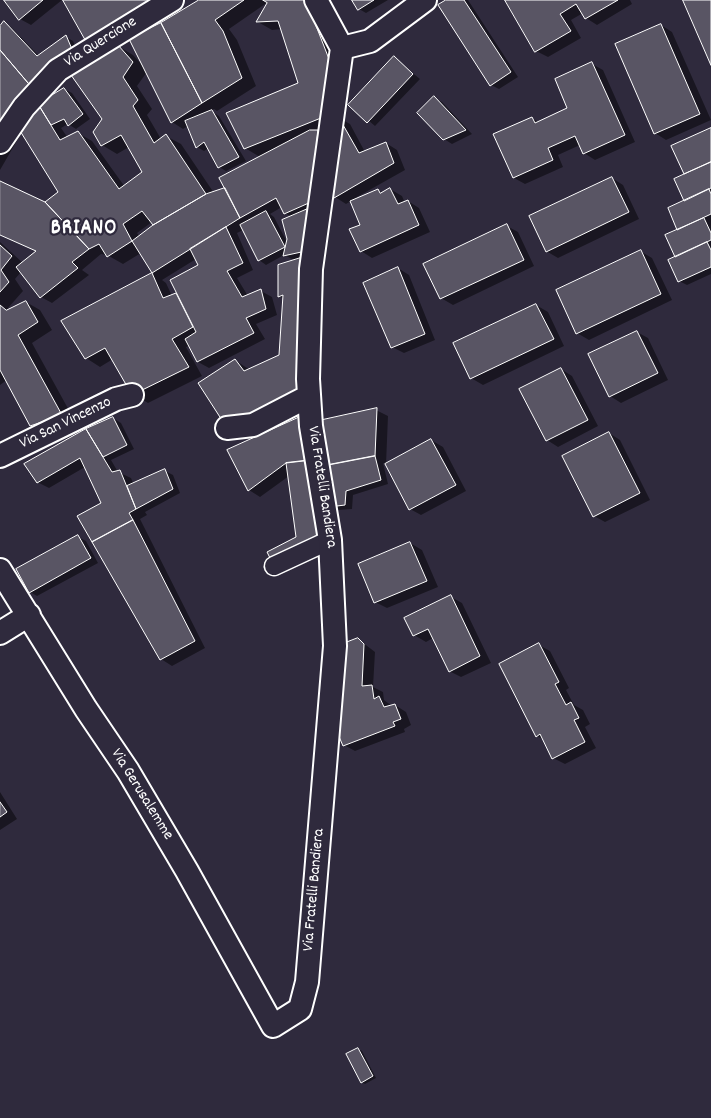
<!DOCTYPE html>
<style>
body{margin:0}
canvas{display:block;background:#2f2a3d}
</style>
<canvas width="711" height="1118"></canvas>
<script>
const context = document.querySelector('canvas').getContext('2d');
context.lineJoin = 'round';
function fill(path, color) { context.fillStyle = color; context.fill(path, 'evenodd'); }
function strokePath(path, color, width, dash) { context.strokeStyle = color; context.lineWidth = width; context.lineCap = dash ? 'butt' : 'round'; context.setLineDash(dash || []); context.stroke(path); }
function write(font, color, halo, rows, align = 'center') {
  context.font = font + ' Dekko,sans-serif'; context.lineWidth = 4.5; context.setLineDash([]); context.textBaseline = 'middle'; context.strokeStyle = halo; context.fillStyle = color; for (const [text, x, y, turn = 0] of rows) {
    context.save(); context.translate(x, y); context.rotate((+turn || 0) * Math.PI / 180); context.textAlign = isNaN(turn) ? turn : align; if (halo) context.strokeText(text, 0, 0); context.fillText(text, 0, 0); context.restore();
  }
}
fill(new Path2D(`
 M6,0H62L31,25L20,19Z
 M201,0H317L343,68L270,426L235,360L250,370L280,356L284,299L279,296L299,260L292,259L284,255L266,265L259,260L243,230L237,233L253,270L237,278L248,296L261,291L272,297L277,315L256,324L265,339L209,368L198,362L189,346L186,347L202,376L148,403L133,394L113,359L100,367L86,358L63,322L154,274L141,253L123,264L107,255L101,254L82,270L89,275L52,303L41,297L21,272L15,279L23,291L8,308L10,310L26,302L40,310L52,330L32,343L76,423L46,434L31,425L7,380L0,385V242L23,263L37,251L0,235V182L45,203L60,192L22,132L0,170V28L4,23L11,27L39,56L66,37L73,41L81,59L42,93L48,99L64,89L72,93L90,119L76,129L68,124L61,128L68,138L78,133L92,141L125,187L144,172L129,147L117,154L102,145L95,132L103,119L118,46L133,55L144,67L161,24ZM268,2L258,22L272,30L282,29L299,84L245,148L260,157L227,189L214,193L181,144L166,136L161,139L147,115L152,109L137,86L147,72L172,122L183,129L188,126L197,147L204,151L209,148L219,167L226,171L246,161L219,116L211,111L214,109L217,111L256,86L237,40L229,29ZM282,207L285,213L292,217L288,244L274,217L270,214ZM152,222L155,225L140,237L137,233ZM196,259L200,266L178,294L172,296L166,283L162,280Z
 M354,0H388L366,13L359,9Z
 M448,0H468L518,77L499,89L491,85Z
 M507,0H630L632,4L597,25L586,18L583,13L571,20L581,38L548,57L536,51Z
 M661,25L672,32L711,120L666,140L655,133Z
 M394,58L420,79L375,126L350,105Z
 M592,64L603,70L635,142L595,160L584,153L580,145L558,155L563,167L525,184L514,178L531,118L539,122L569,109Z
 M434,98L442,102L472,134L452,144L444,139Z
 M339,118L350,124L365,152L386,143L397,150L405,170L357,197L358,199L378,190L383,193L390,189L402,196L405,203L408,201L419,208L430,232L372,258L361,251L362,225L351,201L346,204L335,197Z
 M711,130V274L687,285L679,281L676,257L685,201L686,174L673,147Z
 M612,178L623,185L639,219L558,258L546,251Z
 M507,226L518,232L534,266L453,305L441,298Z
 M640,251L652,258L672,300L589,340L577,333Z
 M398,268L409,275L435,340L404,353L392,347Z
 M536,305L548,312L564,346L483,385L471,378Z
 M637,332L648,338L668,380L621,403L610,396Z
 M561,369L572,376L598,426L558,447L547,440Z
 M376,410L388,416L386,465L383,463L388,484L353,495L352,509L338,510L331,506L297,538L289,476L260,497L249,490L312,425Z
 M113,418L121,423L134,449L111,460L118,472L131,478L134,485L165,471L173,475L180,493L145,512L147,515L140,519L205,648L172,666L161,659L103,503L85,467L49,488L37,482L26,465L87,430Z
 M609,433L620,440L650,500L605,522L594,516Z
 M431,440L443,447L466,491L421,515L410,509Z
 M78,537L86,541L98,563L37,596L30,592Z
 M410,543L422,550L438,587L387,608L375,602Z
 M451,597L462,603L491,663L461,677L449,671L433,638L426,642L414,635Z
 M358,639L375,652L373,687L383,692L384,700L392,706L395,705L406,712L411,725L404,729L405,732L355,751L344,745Z
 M539,645L550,651L569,688L566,690L574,705L583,710L590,724L585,727L596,748L565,764L553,758L544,740L537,736Z
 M0,792L17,819L0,830Z
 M358,1049L362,1051L376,1078L365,1084L361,1082Z`), '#0007');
const building = new Path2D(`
 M4,0H43L19,20Z
 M63,0H163L89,46Z
 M199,0H244L215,20L223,31L242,78L202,103L161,23Z
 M263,0H306L329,59L321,118L244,149L226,113L298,83L278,21L256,22L267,3Z
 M352,0H374L358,10Z
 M446,0H464L511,72L490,86L438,5Z
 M505,0H618L585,19L576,4L560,14L571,31L535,52Z
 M683,0H711V65Z
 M4,21L37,56L66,35L74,54L34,90L0,50V26Z
 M161,23L202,103L171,123L129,39Z
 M661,24L700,114L654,134L615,44Z
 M118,45L133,62L123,77L138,100L133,106L154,143L166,134L206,194L153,225L142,211L123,224L132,241L107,257L99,244L89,249L45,202L58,192L17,126L38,104L60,140L78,131L119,189L142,172L121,135L101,146L93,132L102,119L71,75Z
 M0,50L34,90L0,137Z
 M394,56L413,74L367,123L348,105Z
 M592,62L625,135L583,154L575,136L548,148L553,160L513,178L493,134L532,117L535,123L567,108L555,79Z
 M64,88L83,114L68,126L64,119L51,125L38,104Z
 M434,96L466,130L443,140L417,113Z
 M212,110L239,157L218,168L204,142L196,148L185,121Z
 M338,116L359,153L386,142L394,163L334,198L328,186Z
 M711,128V162L684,174L671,146Z
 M310,130H318L311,202L284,214L276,198L240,218L219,178Z
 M711,162V188L684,201L674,179Z
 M612,177L629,212L546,252L529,216Z
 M0,181L45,202L89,249L72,262L78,268L40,298L16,267L36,251L0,235Z
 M225,188L240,218L152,273L132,241L153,225L206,194Z
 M390,188L398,204L408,200L419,225L360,252L349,229L360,225L350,201L378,189L380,193Z
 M709,189L711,194V214L677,230L668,208Z
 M310,208L306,251L283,256L287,239L282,220Z
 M266,211L285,247L258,261L240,225Z
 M704,218L711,233V240L675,257L665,235Z
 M507,224L524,260L440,299L423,264Z
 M226,227L243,263L227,271L242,297L261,289L266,309L246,318L254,333L197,362L185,339L196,332L170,280L198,265L190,249Z
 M707,242L711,250V267L678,282L668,260Z
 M0,245L12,256L1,270L9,282L0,292Z
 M641,250L661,294L576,334L556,290Z
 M307,256L304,393L227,428L198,383L235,359L244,371L279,355L283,295L278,297V265Z
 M398,267L425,334L391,348L363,283Z
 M152,273L163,298L176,293L193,327L172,339L189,367L132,395L105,348L85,359L61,321Z
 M26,301L38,322L18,335L62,415L30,426L0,370V305L6,310Z
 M536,304L554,339L470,379L453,343Z
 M637,331L658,373L609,397L588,354Z
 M561,368L588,420L546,441L519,389Z
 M377,408L375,456L323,466L318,421Z
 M113,417L127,445L103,457L86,429Z
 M300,417L312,460L286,463L248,491L227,450Z
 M86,429L112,472L120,470L136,509L129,513L133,520L92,542L77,516L101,503L80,458L37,483L24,464Z
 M609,432L640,493L593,517L562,456Z
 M431,439L456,485L409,510L385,464Z
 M375,456L381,480L346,491L345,505L329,507L323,466Z
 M312,460L321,541L272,562L267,552L296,537L286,463Z
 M165,469L173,489L136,509L127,486Z
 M133,520L195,641L160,660L92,542Z
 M78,535L91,558L29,593L16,569Z
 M410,542L427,581L374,603L358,564Z
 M451,595L480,656L449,672L428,629L413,636L404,618Z
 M358,638L364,644L362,686L372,685L374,699L379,696L384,707L395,704L401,719L393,722L395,726L343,746L335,727L340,645Z
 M539,643L559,682L555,684L566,705L571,702L579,718L574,720L585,742L552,759L540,734L536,737L499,664Z
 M0,802L7,812L0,817Z
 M358,1048L373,1076L361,1083L346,1054Z`);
fill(building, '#595564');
strokePath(building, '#fff', 1);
const pedestrian = new Path2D(`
 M274,566L330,540`);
const minor = new Path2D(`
 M342,48L370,41L425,0
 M0,142L24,107L58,70L172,0
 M227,428L253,425L309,396
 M0,456L116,399L132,395
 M0,570L86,709L128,771L187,871L273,1026L300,1009L307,982L335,646L330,540L311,426L308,379L311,269L342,48L316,0
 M0,633L29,615`);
strokePath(pedestrian, '#fff', 21);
strokePath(minor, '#fff', 26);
strokePath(pedestrian, '#2f2a3d', 18);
strokePath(minor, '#2f2a3d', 22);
write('16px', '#fff', '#2f2a3d', [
 ["Via Quercione",101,43,-32],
 ["Via San Vincenzo",66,424,-26],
 ["Via Fratelli Bandiera",321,487,81],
 ["Via Gerusalemme",141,795,58],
 ["Via Fratelli Bandiera",315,890,-85]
]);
context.letterSpacing = '1px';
write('bold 21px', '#fff', '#2f2a3d', [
 ["BRIANO",84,230]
]);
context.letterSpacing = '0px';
</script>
